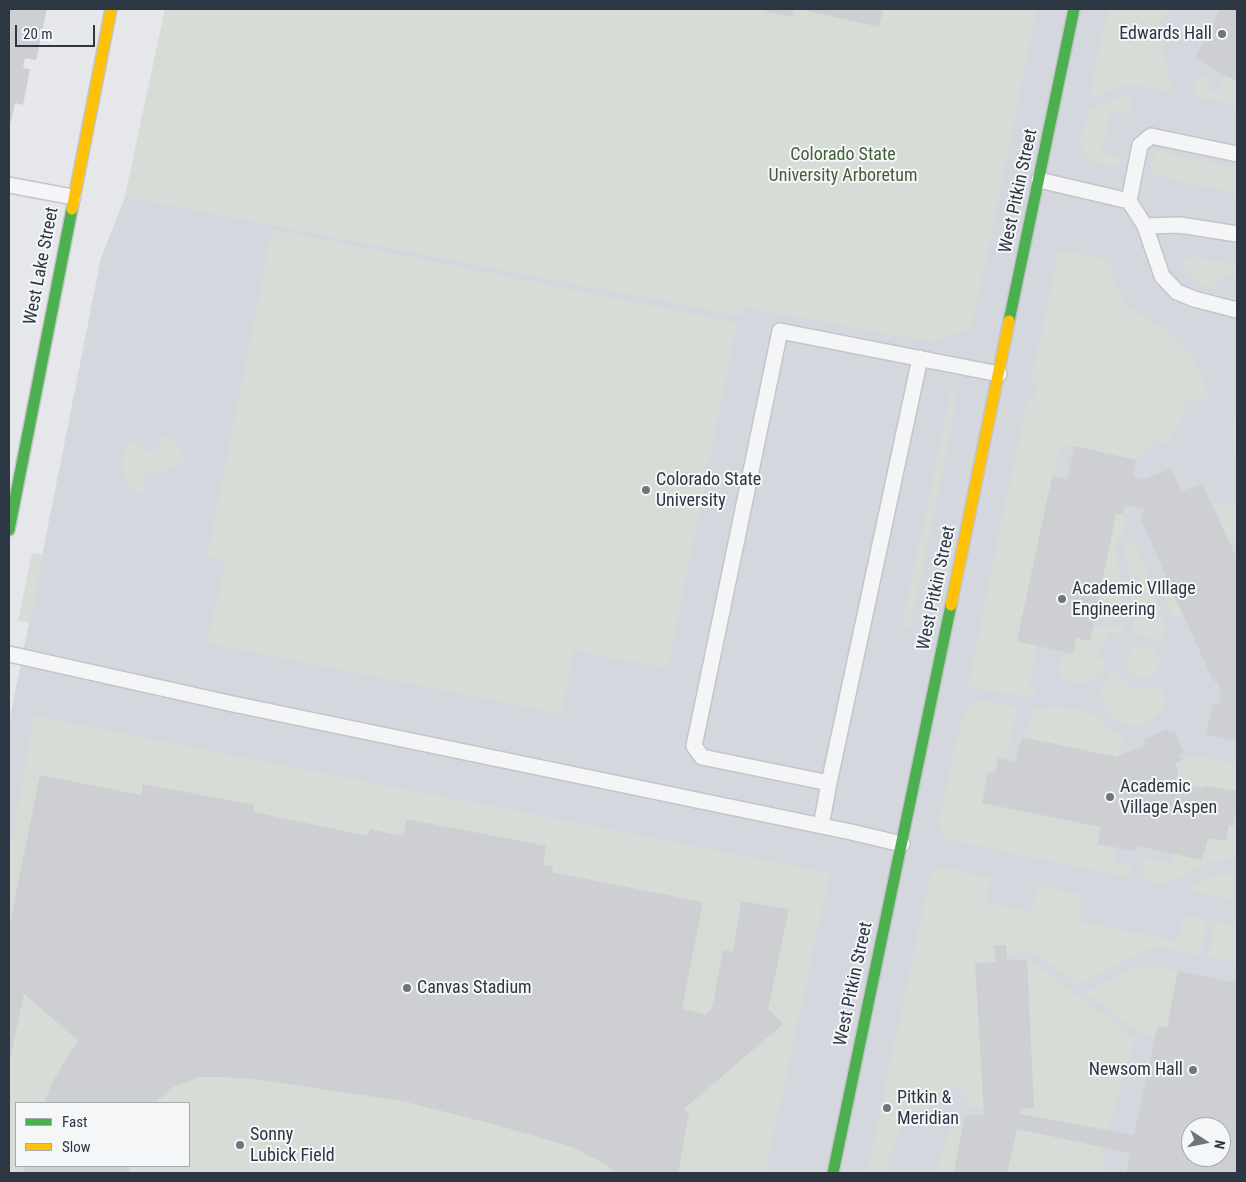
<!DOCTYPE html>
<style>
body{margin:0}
#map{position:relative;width:1246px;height:1182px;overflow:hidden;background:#e5e7ea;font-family:"Roboto Condensed",sans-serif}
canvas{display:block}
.frame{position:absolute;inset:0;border:10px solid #2c3743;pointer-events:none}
.legend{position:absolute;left:15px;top:1102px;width:175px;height:65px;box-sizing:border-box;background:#f4f6f8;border:1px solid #a4aab0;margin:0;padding:6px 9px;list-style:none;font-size:15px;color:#2c3743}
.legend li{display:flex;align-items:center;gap:10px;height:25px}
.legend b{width:25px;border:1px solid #a4aab0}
.north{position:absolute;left:1181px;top:1117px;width:50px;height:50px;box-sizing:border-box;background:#f4f6f8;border:1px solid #a4aab0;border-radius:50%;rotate:101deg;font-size:14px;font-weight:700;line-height:20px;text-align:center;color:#2c3743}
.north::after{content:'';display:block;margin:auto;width:18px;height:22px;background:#6d757d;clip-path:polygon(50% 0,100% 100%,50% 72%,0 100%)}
.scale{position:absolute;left:15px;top:25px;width:80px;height:22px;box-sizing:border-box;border:2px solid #2c3743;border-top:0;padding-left:6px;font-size:15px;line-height:18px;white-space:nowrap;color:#2c3743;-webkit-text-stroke:4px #f4f6f8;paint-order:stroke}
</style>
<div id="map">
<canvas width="1246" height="1182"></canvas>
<div class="frame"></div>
<ul class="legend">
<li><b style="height:6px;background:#4caf50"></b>Fast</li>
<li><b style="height:6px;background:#ffc107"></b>Slow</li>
</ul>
<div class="north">N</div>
<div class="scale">20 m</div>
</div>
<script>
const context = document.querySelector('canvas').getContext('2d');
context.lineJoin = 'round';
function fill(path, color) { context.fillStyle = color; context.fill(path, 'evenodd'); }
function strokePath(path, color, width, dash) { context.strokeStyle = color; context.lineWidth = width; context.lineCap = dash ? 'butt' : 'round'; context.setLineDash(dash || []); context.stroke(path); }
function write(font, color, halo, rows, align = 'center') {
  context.font = font + ' "Roboto Condensed",sans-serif'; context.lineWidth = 4; context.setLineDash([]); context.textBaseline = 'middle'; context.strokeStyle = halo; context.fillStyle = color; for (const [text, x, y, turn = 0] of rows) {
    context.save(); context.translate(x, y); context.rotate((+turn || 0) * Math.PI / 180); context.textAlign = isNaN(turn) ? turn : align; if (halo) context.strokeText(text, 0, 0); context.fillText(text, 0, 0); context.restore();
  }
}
fill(new Path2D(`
 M165,9H1237V1173H9V723L101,258L125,197ZM16,1103H189V1166H16ZM1191,1127H1221V1157H1191Z`), '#d4d7dd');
fill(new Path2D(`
 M165,9H1037L972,327L934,342L743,307L741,316L125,197Z
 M1108,9H1171L1157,27L1163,46L1173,93L1136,85L1122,86L1089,99Z
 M1201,75L1209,79L1205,87L1216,93L1226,76L1237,81V105L1193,97L1196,80Z
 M1133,96L1129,114L1110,112L1101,154L1120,157L1121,159L1115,167L1092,162L1080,144L1089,110L1121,97Z
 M1155,151L1237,168V193L1153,175L1151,167Z
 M272,229L737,323L668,668L573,651L561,713L207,643L226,561L207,557Z
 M1059,250L1099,257L1109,262C1114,276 1117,294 1127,305C1134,313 1147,318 1156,324C1190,344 1200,364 1209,402L1186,399L1182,419L1166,446L1155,440L1136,460L1075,446L1060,445L1017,640L1037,646L1029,689L1036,693V698L971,688L968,685L1027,401H1034L1038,384L1031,382Z
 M1197,257L1237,266V276L1224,274L1213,287C1198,289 1187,273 1182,261Z
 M952,388L956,389L955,408L910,628L902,627Z
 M1231,418L1237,420V456L1231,433Z
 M166,434L179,445L185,462C178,465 170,469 163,471C157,473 161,471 155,471C142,471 141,481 145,491L142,494C119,486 117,460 128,442H136C142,452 149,455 159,447V438Z
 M1224,503L1237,508V537L1229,540L1213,505Z
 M1116,514H1123L1126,524L1117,543L1116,552L1124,600L1123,618L1119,620L1095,619Z
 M1131,544L1136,546L1161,611L1157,613L1158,617L1163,619L1167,631L1161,639L1140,637L1132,633L1133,620L1138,619L1137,613L1132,612L1130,575L1124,552L1125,547Z
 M32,553L43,555L30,623L18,620Z
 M1169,582L1183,615L1174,620L1162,591L1165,584Z
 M1120,626L1125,631L1123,635L1111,631L1097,656L1108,664C1098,674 1083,692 1067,681C1059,675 1058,669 1059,660L1073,654L1076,638L1090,641L1093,627Z
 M1127 662a16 16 0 1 1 32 0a16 16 0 1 1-32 0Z
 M1113,671C1123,673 1123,684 1133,688C1142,691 1151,684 1160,688C1177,695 1153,738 1119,722C1109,717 1104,709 1102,698C1099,687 1104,677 1113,671Z
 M983,700L1017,707L1006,760L998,758L995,773H987L982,803L1101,827L1097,843L1116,847L1114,862L1132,867L1130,877L949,840C941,834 939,830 939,820L961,721C967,710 971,703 983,700Z
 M1065,707L1081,710L1097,717L1112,731L1124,735L1117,757L1022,737L1036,708Z
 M35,716L830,873L765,1173H9V851ZM16,1103H189V1166H16Z
 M1196,755L1237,764V791L1205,786L1203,788L1176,782L1178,771L1175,764L1182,760Z
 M1237,808V851L1234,858L1224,861L1208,862L1173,881L1158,884L1142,880L1145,858L1172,864L1174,854L1202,860L1208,838L1226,840L1229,825L1234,826Z
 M939,868H947L991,878L986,903L1032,912L1037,886L1076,893L1081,901L1078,921L1178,941L1184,915L1206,920L1207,922L1201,953L1198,955L1154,946L1078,985L1033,952L1007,954L1006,945L995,946L996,962L975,963L984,1109L970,1106L965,1095L953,1086L941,1101L904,1119L883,1173H867L931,872Z
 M1221,874H1235L1230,899L1190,890L1191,886Z
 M1217,922L1237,926V963L1210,957L1209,955L1215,924Z
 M1027,960L1034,963L1135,1038L1107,1130L1020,1114V1109L1034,1108Z
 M1152,966L1178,971L1167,1028L1158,1026L1155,1037L1141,1035L1086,992L1134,968Z
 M953,1124H963L954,1173H936L949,1131Z
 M1017,1129L1101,1147L1106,1173H1007Z`), '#d7ddd6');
fill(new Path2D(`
 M9,9H47L36,60L25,58L23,68L30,69L23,105L15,103L11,122L9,121Z
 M767,9H794L793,17L766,12Z
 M807,9H883L879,27L807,11Z
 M1220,9H1237V81L1220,73L1195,58Z
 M1075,446L1136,460L1133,477L1144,479L1171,469L1182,491L1202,484L1237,559V741L1206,735L1213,703L1219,704L1221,691L1217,681L1214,682L1183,615L1141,519L1144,509L1125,505L1123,514H1116L1090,641L1076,638L1073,654L1017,641L1052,477L1067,479Z
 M1167,729L1169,733L1175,731L1184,753L1179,755L1182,760L1175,764L1178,771L1176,782L1203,788L1205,786L1237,791V808L1233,826L1229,825L1226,841L1208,838L1202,860L1137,846L1136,851L1097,844L1101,827L982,803L988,772L995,773L998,758L1015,762L1022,737L1117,757L1145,745L1144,739Z
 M40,775L141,795L143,784L254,805V812L368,836L370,829L403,836L407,819L546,846L543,865L553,866L552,872L703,902L682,1008L706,1015L712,1008L723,950L733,952L741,901L789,909L768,1009L783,1024L684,1109L689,1114L678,1173H614L608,1166L575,1148L493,1124L402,1101L261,1080L223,1077H200L173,1087L155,1103H44L51,1085L70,1052L79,1041L24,994L9,1065V928Z
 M1006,945L1007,960H1027L1034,1108L1020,1109V1114L1134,1135L1155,1037L1158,1026L1167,1028L1178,971L1237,983V1173H1118L1119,1170L1126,1172L1130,1153L1017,1129L1007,1173H954L965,1115H984L975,963L996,962L994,946ZM1191,1127H1221V1157H1191Z
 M25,1166H130L128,1173H24Z`), '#cdcfd2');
const lane = new Path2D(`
 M1237,154L1151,136L1140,145L1129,201L1145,226L1162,276L1177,292L1194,299L1237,310
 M1039,180L1129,201
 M9,185L73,197
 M1145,226L1180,225L1237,234
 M9,654L233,704L851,832L902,844
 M829,783L920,358
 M821,826L829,783L702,757L694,746L780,331L999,374`);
const fast = new Path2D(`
 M1009,321L1074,9
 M9,530L72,209
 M833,1173L951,605`);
const slow = new Path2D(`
 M72,209L111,9
 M951,605L1009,321`);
strokePath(lane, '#c3c5c8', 18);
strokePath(fast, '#c3c5c8', 14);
strokePath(slow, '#c3c5c8', 14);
strokePath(lane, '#f4f5f6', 15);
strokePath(fast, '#4caf50', 11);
strokePath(slow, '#ffc107', 11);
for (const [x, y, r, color] of [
 [1222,34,5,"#6d757d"],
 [646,490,5,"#6d757d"],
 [1062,599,5,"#6d757d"],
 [1110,797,5,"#6d757d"],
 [407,988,5,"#6d757d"],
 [1193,1070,5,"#6d757d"],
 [887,1108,5,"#6d757d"],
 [240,1145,5,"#6d757d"]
]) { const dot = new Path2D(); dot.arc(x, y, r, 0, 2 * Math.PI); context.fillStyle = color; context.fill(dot); strokePath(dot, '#f4f6f8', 2); }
write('18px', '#2c3743', '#f4f6f8', [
 ["Edwards Hall",1212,34,"right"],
 ["Colorado State",656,480],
 ["University",656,501],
 ["Academic VIllage",1072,589],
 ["Engineering",1072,610],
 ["Academic",1120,787],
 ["Village Aspen",1120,808],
 ["Canvas Stadium",417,988],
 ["Newsom Hall",1183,1070,"right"],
 ["Pitkin &",897,1098],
 ["Meridian",897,1119],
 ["Sonny",250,1135],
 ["Lubick Field",250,1156]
], 'left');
write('18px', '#445f39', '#f4f6f8', [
 ["Colorado State",843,155],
 ["University Arboretum",843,176]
]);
write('18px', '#2c3743', '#f4f6f8', [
 ["West Pitkin Street",1019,191,-78],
 ["West Lake Street",42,266,-79],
 ["West Pitkin Street",937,588,-78],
 ["West Pitkin Street",854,984,-78]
]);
</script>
